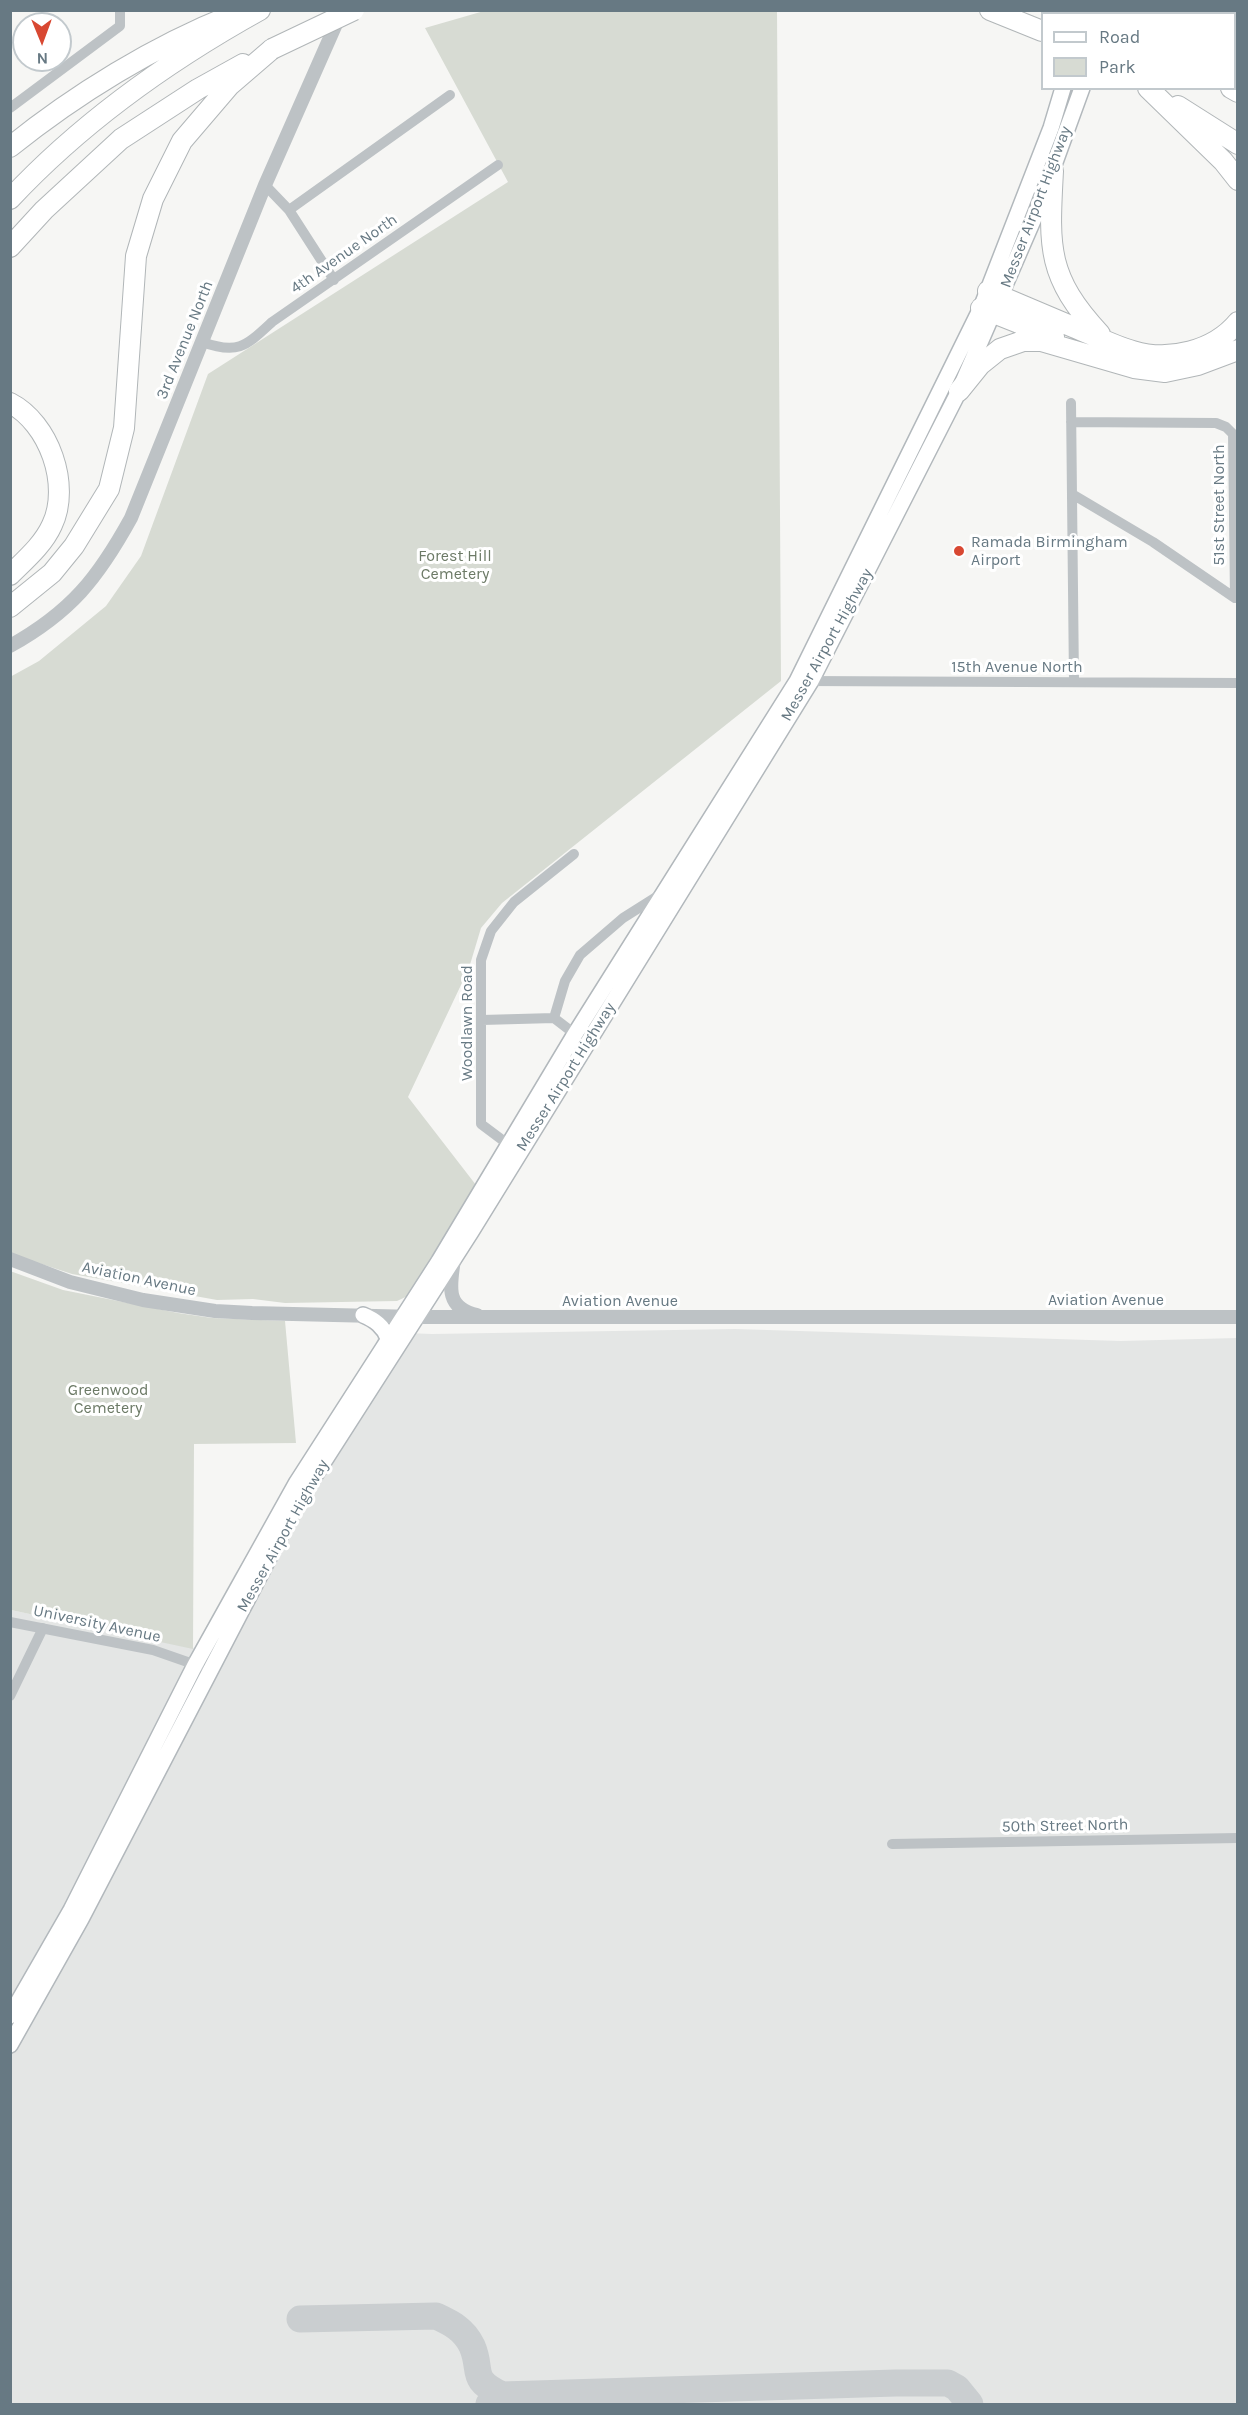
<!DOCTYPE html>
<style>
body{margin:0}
#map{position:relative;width:1248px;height:2415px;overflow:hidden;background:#f6f6f4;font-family:Karla,sans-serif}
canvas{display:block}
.frame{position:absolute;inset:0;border:12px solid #677983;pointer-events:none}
.legend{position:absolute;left:1041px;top:12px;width:195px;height:78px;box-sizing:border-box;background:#fff;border:2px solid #c2c9cd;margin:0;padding:8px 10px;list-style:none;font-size:18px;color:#677983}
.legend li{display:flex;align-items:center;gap:12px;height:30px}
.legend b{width:30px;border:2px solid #c2c9cd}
.north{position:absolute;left:12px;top:12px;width:60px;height:60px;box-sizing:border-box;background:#fff;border:2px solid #c2c9cd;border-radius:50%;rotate:179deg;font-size:16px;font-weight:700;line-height:24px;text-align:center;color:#677983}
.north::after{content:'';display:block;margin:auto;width:21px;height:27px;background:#d84832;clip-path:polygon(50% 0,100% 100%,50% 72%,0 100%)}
</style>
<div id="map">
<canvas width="1248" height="2415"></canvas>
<div class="frame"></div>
<ul class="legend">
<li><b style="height:8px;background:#fff"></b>Road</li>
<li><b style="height:16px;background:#d7dbd3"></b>Park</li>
</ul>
<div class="north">N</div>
</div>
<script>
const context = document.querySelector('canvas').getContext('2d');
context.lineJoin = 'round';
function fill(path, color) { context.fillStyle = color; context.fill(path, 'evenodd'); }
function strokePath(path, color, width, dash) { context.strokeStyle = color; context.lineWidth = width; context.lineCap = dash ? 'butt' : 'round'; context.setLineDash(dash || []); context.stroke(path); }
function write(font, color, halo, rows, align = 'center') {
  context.font = font + ' Karla,sans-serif'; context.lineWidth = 6; context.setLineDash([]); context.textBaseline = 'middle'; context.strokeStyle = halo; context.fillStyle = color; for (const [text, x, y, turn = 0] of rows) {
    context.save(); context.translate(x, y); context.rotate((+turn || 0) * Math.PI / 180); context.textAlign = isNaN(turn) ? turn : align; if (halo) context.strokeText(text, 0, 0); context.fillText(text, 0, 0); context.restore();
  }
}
fill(new Path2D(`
 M735,1329L1121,1341L1237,1338V2404H11V1610L194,1648L235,1574L372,1354L380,1332L432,1334Z`), '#e4e6e5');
fill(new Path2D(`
 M484,11H777L781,681L502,903L481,928L469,968L408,1097L476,1185L412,1294L397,1301L285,1303L253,1299L217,1300L72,1274L11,1254L10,677L39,661L106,606L141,556L208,374L508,182L425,28Z
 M10,1271L63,1290L178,1313L212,1318L285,1321L296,1443L194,1444L193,1649L11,1610Z`), '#d7dbd3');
strokePath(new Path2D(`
 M300,2319L436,2316C451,2323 464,2329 472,2346C483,2371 468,2379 502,2395
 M489,2404L502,2395L896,2383H948L957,2388L970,2404`), '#caced0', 27);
const secondary = new Path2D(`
 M1111,14L1112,10
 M363,1315C375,1320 383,1326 388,1338
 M10,2016L71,1910L195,1665L297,1482L439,1261L575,1034L797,681L981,308L1051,128L1063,88
 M10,2045L81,1919L298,1502L471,1232L811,681L959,391L1038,209L1082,88`);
const motorway = new Path2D(`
 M990,10L1042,31
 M1228,10L1233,14
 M1148,88L1223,161L1238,180
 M1231,88L1238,92
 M1178,106L1238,144
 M10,147C76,94 154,46 232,15
 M1053,171C1049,246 1046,276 1100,334
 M10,199C82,122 168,61 260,10
 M10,247L44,210L121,139L198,89L243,64
 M988,291C1017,303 1045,315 1073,327C1093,335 1112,345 1133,351C1169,362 1214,351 1238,322
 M981,308L1054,337
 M959,391L980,365L1000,349L1023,341H1041L1134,368L1165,372L1198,365L1238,350
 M10,403C49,423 71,485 52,525C43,545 25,560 10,575
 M10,607L52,573L74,546L109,489L124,428L136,256L153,199L182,141L229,86L272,49`);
strokePath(secondary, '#b2b8bc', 18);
strokePath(motorway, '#b1b6b8', 22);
strokePath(new Path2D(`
 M10,108L120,26V10
 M265,185L289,210L334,280
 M289,210L450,95
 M202,342C238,355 246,346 272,322L498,165
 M1071,403L1074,682
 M1071,422L1216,423L1226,427L1233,434L1235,598
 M1072,494L1153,542L1235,598
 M806,681L1238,683
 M554,1018L565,981L580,955L623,918L661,894
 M482,1020L554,1018L580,1038
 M509,1145L481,1124V960L491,931L514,902L574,854
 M10,1622L153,1650L199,1666
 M10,1696L43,1628
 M892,1844L1238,1838`), '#bdc2c5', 10);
strokePath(new Path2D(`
 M10,646C71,612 98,578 131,518L265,185L340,15
 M10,1259L70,1282L143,1300L215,1311L252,1313L416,1317H1238
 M454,1260C450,1286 445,1308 477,1315`), '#bdc2c5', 14);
strokePath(secondary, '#fff', 15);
strokePath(motorway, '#fff', 20);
const motorwayBridge = new Path2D(`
 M1089,10L1095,14
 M272,49L354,10`);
strokePath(motorwayBridge, '#b1b6b8', 22, []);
strokePath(motorwayBridge, '#fff', 20);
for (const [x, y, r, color] of [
 [959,551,6,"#d84832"]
]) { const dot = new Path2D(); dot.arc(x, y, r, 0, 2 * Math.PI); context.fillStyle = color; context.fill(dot); strokePath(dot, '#fff', 2); }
write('16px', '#677983', '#fff', [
 ["Messer Airport Highway",1036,207,-69],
 ["4th Avenue North",344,254,-35],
 ["3rd Avenue North",185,340,-68],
 ["51st Street North",1219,505,-90],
 ["Messer Airport Highway",827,645,-61],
 ["15th Avenue North",1017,667],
 ["Woodlawn Road",467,1023,-90],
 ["Messer Airport Highway",566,1077,-58],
 ["Aviation Avenue",139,1279,12],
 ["Aviation Avenue",1106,1300],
 ["Aviation Avenue",620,1301],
 ["Messer Airport Highway",283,1536,-61],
 ["University Avenue",97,1624,12],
 ["50th Street North",1065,1826,-1]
]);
write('16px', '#677983', '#fff', [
 ["Ramada Birmingham",971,542],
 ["Airport",971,560]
], 'left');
write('16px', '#6c7a66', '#fff', [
 ["Forest Hill",455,556],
 ["Cemetery",455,574],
 ["Greenwood",108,1390],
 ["Cemetery",108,1408]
]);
</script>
